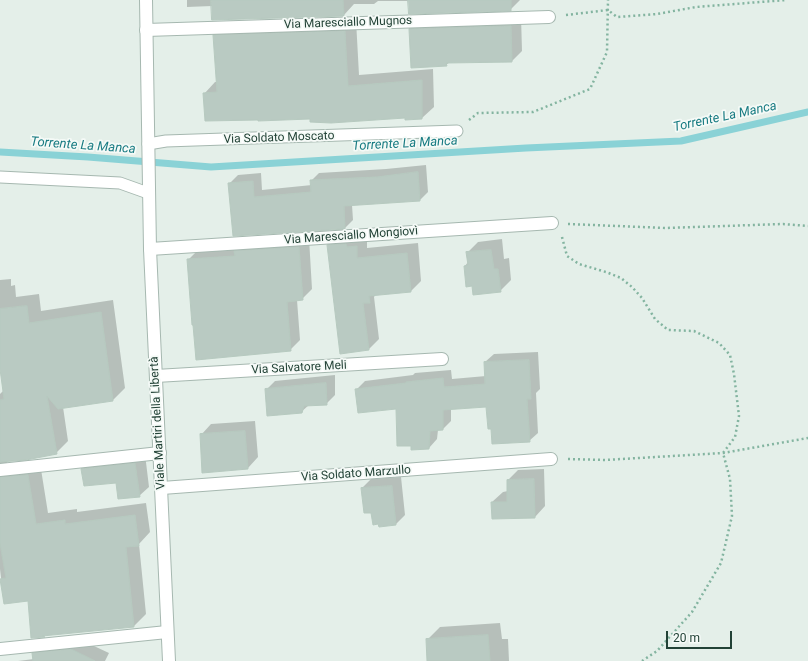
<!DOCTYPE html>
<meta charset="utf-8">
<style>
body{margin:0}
#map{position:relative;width:808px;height:661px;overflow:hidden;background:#e4efe9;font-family:Roboto,sans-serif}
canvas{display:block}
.scale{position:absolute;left:666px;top:631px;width:66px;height:18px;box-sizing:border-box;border:2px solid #224236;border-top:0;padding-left:5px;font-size:12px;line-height:14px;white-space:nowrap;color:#224236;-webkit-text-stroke:3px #f5faf7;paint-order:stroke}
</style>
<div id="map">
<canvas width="808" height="661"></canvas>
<div class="scale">20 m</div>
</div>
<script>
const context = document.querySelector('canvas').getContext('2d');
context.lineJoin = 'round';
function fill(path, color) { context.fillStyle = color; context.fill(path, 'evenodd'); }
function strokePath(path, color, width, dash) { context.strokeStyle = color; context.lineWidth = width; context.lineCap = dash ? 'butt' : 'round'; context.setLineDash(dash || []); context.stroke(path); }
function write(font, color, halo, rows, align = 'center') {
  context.font = font + ' Roboto,sans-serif'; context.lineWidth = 3.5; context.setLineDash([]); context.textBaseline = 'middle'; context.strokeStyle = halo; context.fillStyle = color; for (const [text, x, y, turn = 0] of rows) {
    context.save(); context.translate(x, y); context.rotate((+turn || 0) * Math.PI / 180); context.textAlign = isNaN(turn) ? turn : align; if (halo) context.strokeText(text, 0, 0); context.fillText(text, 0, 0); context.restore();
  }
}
fill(new Path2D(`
 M187,0H520L510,10L409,1H378L374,4H354L344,15L212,6L187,7Z
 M521,16L522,51L512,61L450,62L446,65L410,29L420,19Z
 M356,20L359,75L433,69L434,107L422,118L406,119V117L311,118L204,94L215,82H217L214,36L226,24Z
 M426,165L428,192L420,200L352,205L353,220L345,228L234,235L230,183L238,175L261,173L262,190L312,185L311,181L319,173L386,169Z
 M338,235L367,236V248L418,243L421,281L411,291L376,294L374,297L379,339L369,349L328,245Z
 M309,238L312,289L302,299L297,300L300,340L290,350L188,260L198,250Z
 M502,239L504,259L509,258L511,280L500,291L473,285L465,266L468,262L467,253L478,242Z
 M11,279V286L15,285L16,297L39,294L41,311L113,300L125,388L113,400L63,407L68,441L56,453L6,461L9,465L40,463L48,513L77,509V512L146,503L150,532L139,544L146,614L134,626L46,634L44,636L32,637L29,600L4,603L0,569V394L4,390L0,362V280Z
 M538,352L540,389L536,393L538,433L529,441L492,428L487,406L451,409V421L443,429L438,430L437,439L429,448L412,445L397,408L356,390L365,381L413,375L415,373L451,370L452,379L486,376L485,362L494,354Z
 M335,375V395L326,404L309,405L301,412L266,390L275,381Z
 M255,421L258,457L248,468L201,435L211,424Z
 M145,454L149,487L139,496L117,482L82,469L92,460Z
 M544,469L545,506L535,517L492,502L503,492L508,491V480L518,470Z
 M401,477L405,515L396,524L372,511L362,488L371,479Z
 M500,623L502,639H508L509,661H428L427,640L440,627Z
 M81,640L109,653L105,661H18L34,659L33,654L43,644Z`), '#0003');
strokePath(new Path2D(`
 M0,152L88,157L211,167L526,148L681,141L808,112`), '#8ad2d6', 7);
const building = new Path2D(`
 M211,0H343L344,16L212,20Z
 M408,0H511V11L409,14Z
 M511,26L512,62L446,63L447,66L411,68L409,29Z
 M345,31L348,86L422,80V119L405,120V118L331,123L310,122V119L258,121V120L205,121L203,93L217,92L213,35Z
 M418,172L420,201L344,206L345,229L233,236L228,183L253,181L254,197L311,192L310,180L377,177Z
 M346,244L347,247L357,246V258L407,253L411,292L369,296L370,303H363L369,350L340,354L327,245Z
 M299,247L303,300L287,302L291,351L196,360L193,325H192L187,259L235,256L234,251Z
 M491,250L494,269H498L501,292L473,295L472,286L466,287L464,266L468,265L466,252Z
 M27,306L29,323L101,312L113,401L58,409L47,396L57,454L26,460L0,462V400L4,399L0,369V309Z
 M529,360L531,399H527L530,442L492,444L491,429H488L486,407L443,410V430L430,431L429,449L411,450V446H397L396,409L358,413L355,389L406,383V382L443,378L444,387L485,384L484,362Z
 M326,383L327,405L304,406L302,413L267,416L265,389Z
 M245,431L248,469L202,473L200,434Z
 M135,463L140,497L118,499L116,483L84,486L81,469Z
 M28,475L36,524L65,520V524L135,515L139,546L126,547L134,627L42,636L45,637L31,638L28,601L4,604L0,579L6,578L0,543V477Z
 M534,479L535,518L492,519L491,502H507V480Z
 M392,486L396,525L379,527L378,524L373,525L371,513H364L361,488Z
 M488,635L490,661H427L426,639Z
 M71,649L95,661H33L32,653Z`);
fill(building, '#b9cac2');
strokePath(building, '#b6c9bf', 1);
const service = new Path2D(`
 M148,144L166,141L457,131
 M0,177L120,183L148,193`);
const minor = new Path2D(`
 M146,30L549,17
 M150,249L552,223
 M156,376L442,359
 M0,470L160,453
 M162,488L551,459
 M0,649L167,632`);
const tertiary = new Path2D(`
 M146,0L150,249L169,661`);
strokePath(service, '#a6b8b0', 13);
strokePath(minor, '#a6b8b0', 14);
strokePath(tertiary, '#a6b8b0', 14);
strokePath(new Path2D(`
 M566,15L608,10L617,17L657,14L696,7L786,0
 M469,120L478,113L533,112L590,89L607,52L608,0
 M568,224L666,228L783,224L808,226
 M562,237L567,256L579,264L606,272L621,278L632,287L642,298L655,319L668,330L694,331L719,343L730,355L734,374L739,416L735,437L723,453L730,479L732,516L721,563L692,612L657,651L642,661
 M568,459L605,460L723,453L808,438`), '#83b4a0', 2.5, [2, 3]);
strokePath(service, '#fff', 11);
strokePath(minor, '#fff', 12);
strokePath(tertiary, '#fff', 12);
write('12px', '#224236', '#f5faf7', [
 ["Via Maresciallo Mugnos",348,23,-2],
 ["Via Soldato Moscato",279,138,-2],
 ["Via Maresciallo Mongiovì",351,236,-4],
 ["Via Salvatore Meli",299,368,-3],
 ["Viale Martiri della Libertà",158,423,-93],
 ["Via Soldato Marzullo",356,474,-4]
]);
write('italic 13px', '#187b82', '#f5faf7', [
 ["Torrente La Manca",725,117,-12],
 ["Torrente La Manca",405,144,-3],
 ["Torrente La Manca",83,146,4]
]);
</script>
